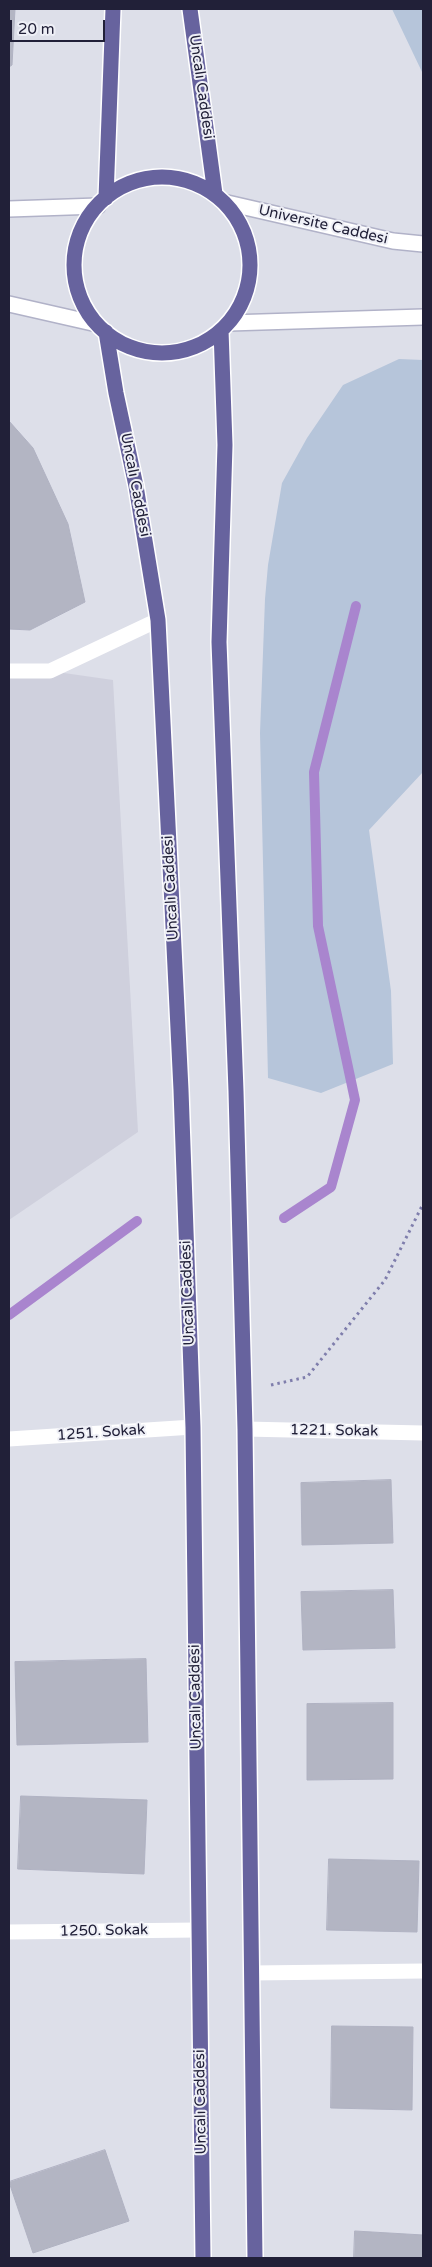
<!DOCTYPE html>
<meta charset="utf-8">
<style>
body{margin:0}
#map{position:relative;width:432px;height:2267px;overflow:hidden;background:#dddfe9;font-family:"Varela Round",sans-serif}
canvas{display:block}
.frame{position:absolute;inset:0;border:10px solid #212038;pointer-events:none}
.scale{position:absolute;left:10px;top:20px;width:95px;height:22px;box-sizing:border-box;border:2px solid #212038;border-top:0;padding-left:6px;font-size:15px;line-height:18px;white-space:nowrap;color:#212038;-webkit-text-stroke:4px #eeeff6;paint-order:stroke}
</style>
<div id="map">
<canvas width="432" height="2267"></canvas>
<div class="frame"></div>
<div class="scale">20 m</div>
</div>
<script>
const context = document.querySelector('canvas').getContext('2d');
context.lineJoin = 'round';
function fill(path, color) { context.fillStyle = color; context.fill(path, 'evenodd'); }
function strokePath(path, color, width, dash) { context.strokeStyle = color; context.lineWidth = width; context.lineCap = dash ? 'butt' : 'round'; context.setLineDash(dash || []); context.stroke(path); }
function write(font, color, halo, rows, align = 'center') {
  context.font = font + ' "Varela Round",sans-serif'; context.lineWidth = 4; context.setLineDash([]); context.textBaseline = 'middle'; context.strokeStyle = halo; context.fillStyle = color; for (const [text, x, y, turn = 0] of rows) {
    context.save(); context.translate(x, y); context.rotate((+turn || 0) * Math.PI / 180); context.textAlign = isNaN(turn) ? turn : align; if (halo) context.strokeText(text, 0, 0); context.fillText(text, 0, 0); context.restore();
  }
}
fill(new Path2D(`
 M9,671H50L113,680L138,1132L9,1220Z`), '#cfd0dd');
fill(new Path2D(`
 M392,9H423V74Z
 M399,359L423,360V772L369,830L391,991L393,1064L321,1093L268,1078L260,733L265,599L268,565L282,483L307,438L343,385Z`), '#b6c5da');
strokePath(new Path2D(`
 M284,1218L331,1187L355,1100L318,926L314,772L356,606
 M9,1315L137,1221`), '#a985ce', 10);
const building = new Path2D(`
 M9,9H15L12,65L9,67Z
 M9,421L33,448L68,524L85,602L30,630L9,629Z
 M391,1480L393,1543L302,1545L301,1483Z
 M393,1590L395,1648L303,1650L301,1592Z
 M146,1659L148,1742L17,1745L15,1662Z
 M393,1703V1779L307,1780V1704Z
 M21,1796L147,1800L144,1874L18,1869Z
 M329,1859L419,1861L417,1932L327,1930Z
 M332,2026L413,2027L412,2110L331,2108Z
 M105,2150L129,2221L33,2253L9,2182Z
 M355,2231L423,2235V2258H354Z`);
fill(building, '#b3b5c3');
strokePath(building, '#b0b2c2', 1);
const secondary = new Path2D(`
 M223,202L393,241L423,244
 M9,209L98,206
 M9,304L97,324
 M229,323L423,317`);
const primary = new Path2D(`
 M190,9L215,194
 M74 265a88 88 0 1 1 176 0a88 88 0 1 1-176 0Z
 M106,198L113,9
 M221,330L225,445L219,642L236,1091L245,1429L255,2258
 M106,332L116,393L136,486L158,620L181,1090L193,1427L203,2258`);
strokePath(secondary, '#b1b2c8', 18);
strokePath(primary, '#fff', 18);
strokePath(new Path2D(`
 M271,1385L307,1377L385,1280L423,1204`), '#7f7eac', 3, [2.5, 4]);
strokePath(new Path2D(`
 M9,671H50L158,620
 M245,1429L423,1433
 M9,1439L193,1427
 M9,1932L198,1930
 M252,1973L423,1971`), '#fff', 15);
strokePath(secondary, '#fff', 15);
strokePath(primary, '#67639e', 15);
write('15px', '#212038', '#eeeff6', [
 ["Uncalı Caddesi",201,87,82],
 ["Universite Caddesi",323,225,13],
 ["Uncalı Caddesi",135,485,79],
 ["Uncalı Caddesi",171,888,-93],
 ["Uncalı Caddesi",188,1293,-92],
 ["1221. Sokak",334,1431,1],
 ["1251. Sokak",101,1433,-4],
 ["Uncalı Caddesi",196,1697,-91],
 ["1250. Sokak",104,1931,-1],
 ["Uncalı Caddesi",201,2102,-91]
]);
</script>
